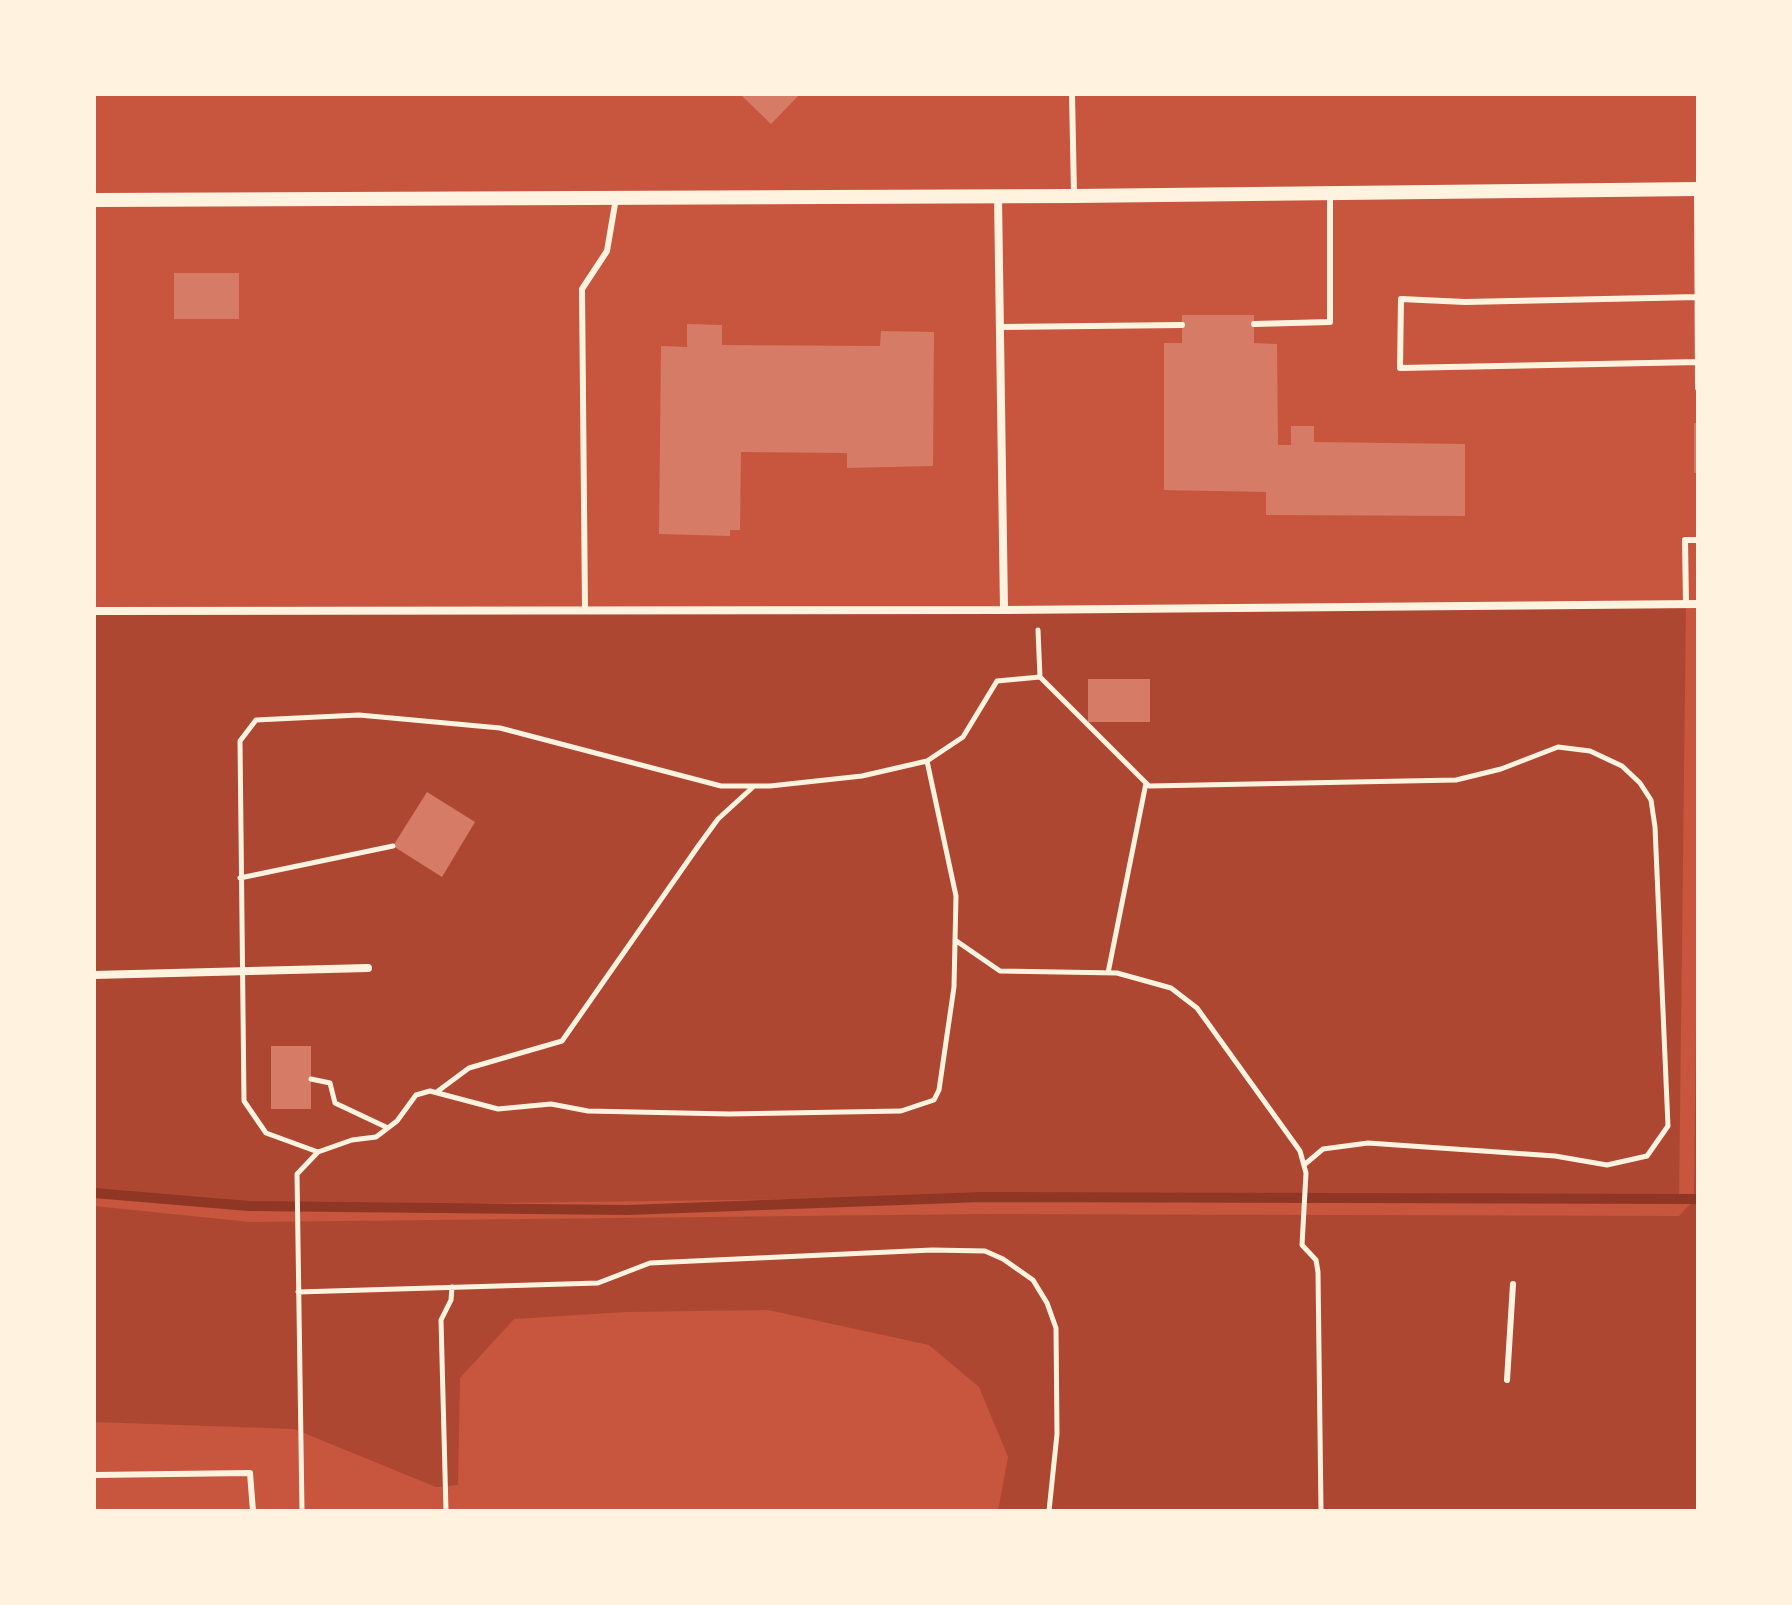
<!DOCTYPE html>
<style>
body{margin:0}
#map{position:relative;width:1792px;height:1605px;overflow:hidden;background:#c8553d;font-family:Mulish,sans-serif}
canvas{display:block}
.frame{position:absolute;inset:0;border:96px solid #fff3e0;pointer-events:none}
</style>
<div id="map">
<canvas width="1792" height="1605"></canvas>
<div class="frame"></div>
</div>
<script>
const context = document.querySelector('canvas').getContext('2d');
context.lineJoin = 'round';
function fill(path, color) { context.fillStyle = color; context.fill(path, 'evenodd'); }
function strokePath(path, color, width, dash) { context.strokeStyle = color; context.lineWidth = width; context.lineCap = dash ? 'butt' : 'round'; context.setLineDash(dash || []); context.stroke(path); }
fill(new Path2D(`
 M1686,604L1679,1200L982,1197L249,1206L94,1190V611Z
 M1697,936L1698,1511H998L1008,1457L979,1387L929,1345L768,1310L625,1312L514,1319L460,1378L458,1485L436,1487L294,1429L94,1422V1206L250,1222L982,1214L1679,1216L1694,1200Z`), '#ae4732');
strokePath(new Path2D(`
 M94,1193L249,1206L627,1210L982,1197L1698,1199`), '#8f3625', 10);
fill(new Path2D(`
 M740,94H800L771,124Z
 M174,273H239V319H174Z
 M1182,315H1254V343L1277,344L1278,445H1291V426H1314V442L1465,444V516L1266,515V492L1164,490V343H1182Z
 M687,324L722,325V345L880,346L881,331L934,332L933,466L847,468V453L741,452L740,530H730V536L659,534L661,346L687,347Z
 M1694,423H1698V473H1694Z
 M1088,679H1150V722H1088Z
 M427,792L475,822L442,877L393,846Z
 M271,1046H311V1109H271Z`), '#d67c66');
strokePath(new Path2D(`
 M1038,630L1040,677
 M359,715L500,728L721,786H770L862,776L927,761L956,896L954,987L939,1090L934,1100L901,1111L729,1114L588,1111L551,1104L498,1109L430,1091L416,1095L397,1121L376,1137L352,1140L318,1152L266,1133L244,1101L240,741L256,720Z
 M927,761L963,737L997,681L1040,677L1149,786L1456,780L1501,769L1558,747L1590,751L1622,766L1640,783L1651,800L1655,827L1668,1126L1647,1156L1607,1165L1555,1156L1368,1143L1323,1149L1304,1165
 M240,878L393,846
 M955,940L1000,971L1117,973L1171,988L1197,1008L1300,1151L1306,1173L1302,1245L1316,1260L1318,1272L1321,1511
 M1108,973L1146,783
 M311,1079L330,1083L335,1103L388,1128
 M438,1091L469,1068L562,1041L699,845L718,819L753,787
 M298,1292L598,1283L650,1263L932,1250L985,1251L1003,1259L1033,1280L1047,1303L1056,1328L1057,1434L1049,1511
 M302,1511L297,1174L318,1152
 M446,1511L441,1320L451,1300L452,1287`), '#fff3e0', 5);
strokePath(new Path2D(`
 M1072,94L1074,194
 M1697,189L1698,388
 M1254,324L1330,322V193
 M1000,327L1182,325
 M1698,362L1400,368L1401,299L1465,302L1698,297
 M1686,604L1685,540H1698
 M585,610L582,289L607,251L616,198
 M1507,1380L1513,1284
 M94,1475L250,1473L253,1511`), '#fff3e0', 6);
strokePath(new Path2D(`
 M998,196L1004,610
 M94,611L1004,610L1698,604
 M94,975L368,968`), '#fff3e0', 8);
strokePath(new Path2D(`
 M94,200L1074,196L1698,189`), '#fff3e0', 14);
</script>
